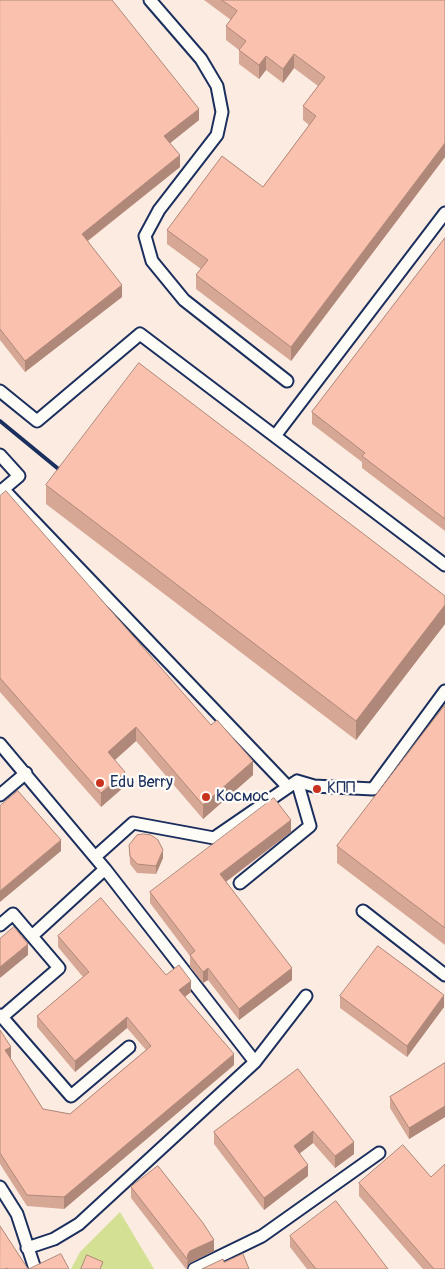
<!DOCTYPE html>
<meta charset="utf-8">
<style>
body{margin:0}
canvas{display:block;background:#fdfcf7}
</style>
<canvas width="445" height="1269"></canvas>
<script>
const context = document.querySelector('canvas').getContext('2d');
context.lineJoin = 'round';
function fill(path, color) { context.fillStyle = color; context.fill(path, 'evenodd'); }
function strokePath(path, color, width, dash) { context.strokeStyle = color; context.lineWidth = width; context.lineCap = dash ? 'butt' : 'round'; context.setLineDash(dash || []); context.stroke(path); }
function write(font, color, halo, rows, align = 'center') {
  context.font = font + ' Pangolin,sans-serif'; context.lineWidth = 4.5; context.setLineDash([]); context.textBaseline = 'middle'; context.strokeStyle = halo; context.fillStyle = color; for (const [text, x, y, turn = 0] of rows) {
    context.save(); context.translate(x, y); context.rotate((+turn || 0) * Math.PI / 180); context.textAlign = isNaN(turn) ? turn : align; if (halo) context.strokeText(text, 0, 0); context.fillText(text, 0, 0); context.restore();
  }
}
fill(new Path2D(`
 M0,0H445V1269H0Z`), '#fcebe1');
fill(new Path2D(`
 M120,1212L154,1269H71L80,1252Z`), '#d4e194');
const lane = new Path2D(`
 M150,0L201,59L217,86L222,112L217,135L159,210L145,236L152,261L184,300L287,381
 M0,391L37,421L140,334L445,565
 M275,436L445,213
 M0,455L19,476L0,492
 M3,489L288,787
 M0,744L105,869L255,1062
 M0,795L26,773
 M95,857L133,823L214,838L297,781L314,786L373,789L445,691
 M240,883L310,826L297,781
 M363,911L445,975
 M0,925L13,914L59,968L2,1017L0,1015
 M32,936L105,869
 M2,1017L71,1096L129,1047
 M0,1187L17,1214L35,1269
 M27,1248L54,1239L79,1224L255,1062L306,996
 M194,1269L262,1236L379,1153`);
strokePath(lane, '#1b2f5e', 15);
strokePath(lane, '#fdfcf7', 11);
strokePath(new Path2D(`
 M0,421L67,476`), '#1b2f5e', 4);
fill(new Path2D(`
 M0,0L199,120L170,143L180,167L88,241L122,297L25,372L0,340Z
 M204,0H445V157L291,361L196,289V275L201,269L167,244V230L263,187L309,125L303,120V106L318,86L294,68L283,83L266,70L259,79L239,64V50L226,40V26L231,20Z
 M445,238V531L362,468V462L312,424V412Z
 M46,485L445,596V624L356,740L46,504Z
 M0,496L253,775L203,819L136,741L115,760L125,786L101,807L0,692Z
 M445,705V945L337,863V846Z
 M291,832L226,882L292,980L239,1020L208,980L203,983L190,967V956L150,903V892Z
 M129,845L163,858L156,874L137,873L130,864Z
 M58,936L166,975L191,992L185,997L234,1065L64,1209L27,1206L0,1164V1030L10,1058L43,1109L70,1114L146,1050L127,1028L75,1072L37,1027V1016L83,977L58,947Z
 M340,996L444,1007L407,1057L340,1008Z
 M445,1063V1117L409,1139L390,1108V1097Z
 M298,1069L354,1154L335,1168L313,1143L300,1153L308,1176L264,1210L214,1144V1132Z
 M431,1177L445,1269H423L359,1196V1183Z
 M131,1187L214,1251L190,1263L188,1265L187,1269H186L131,1198Z
 M290,1236L388,1269H307L290,1247Z`), '#d7a796');
fill(new Path2D(`
 M294,54V68L283,83V69Z
 M266,56V70L259,79V65Z
 M199,109V120L164,148V136Z
 M445,143V157L291,361V347Z
 M180,155V167L82,245V234Z
 M122,285V297L25,372V361Z
 M445,605V624L356,740V721Z
 M136,727V741L108,766V752Z
 M253,761V775L203,819V805Z
 M125,772V786L101,807V793Z
 M291,820V832L220,886V874Z
 M61,840V851L0,902V891Z
 M163,850V858L156,874V866Z
 M28,944V955L0,978V967Z
 M208,968V980L203,983V972Z
 M292,968V980L239,1020V1009Z
 M191,981V992L179,1001V990Z
 M444,995V1007L407,1057V1046Z
 M127,1017V1028L75,1072V1061Z
 M11,1047V1058L5,1062V1050Z
 M234,1054V1065L64,1209V1197Z
 M445,1106V1117L409,1139V1128Z
 M313,1131V1143L294,1158V1146Z
 M354,1142V1154L335,1168V1156Z
 M308,1165V1176L264,1210V1198Z
 M214,1240V1251L190,1263L188,1265L187,1269L188,1254L190,1251Z`), '#af887a');
const building = new Path2D(`
 M0,0H112L199,109L164,136L180,155L82,234L122,285L25,361L0,329Z
 M222,0H445V143L291,347L196,275L208,260L167,230L222,156L263,187L316,116L303,106L325,77L294,54L283,69L266,56L259,65L239,50L246,41L226,26L237,11Z
 M445,238V519L362,456L365,453L312,412Z
 M139,363L445,596V605L356,721L46,485Z
 M6,491L211,725L217,720L253,761L203,805L136,727L108,752L125,772L101,793L0,678V496Z
 M445,705V928L337,846Z
 M18,791L61,840L0,891V806Z
 M274,798L291,820L220,874L292,968L239,1009L208,968L203,972L190,955L195,951L150,892Z
 M144,834L151,835L158,840L163,850L156,866L137,864L130,856L129,845L137,835Z
 M101,898L166,975L179,965L191,981L179,990L234,1054L64,1197L27,1195L0,1153V1030L11,1047L5,1050L43,1109L70,1114L151,1046L127,1017L75,1061L37,1016L89,972L58,936Z
 M14,927L28,944L0,967V939Z
 M378,946L444,995L407,1046L340,996Z
 M445,1063V1106L409,1128L390,1097Z
 M298,1069L354,1142L335,1156L313,1131L294,1146L308,1165L264,1198L214,1132Z
 M403,1145L431,1177L445,1164V1269H434L359,1183Z
 M158,1166L203,1223L214,1240L190,1251L188,1254L187,1259L131,1187Z
 M336,1201L388,1269H316L290,1236Z
 M0,1226L28,1269H7V1268L5,1269H0Z
 M61,1254L69,1269H29Z
 M243,1254L249,1269H202L223,1259L224,1262Z
 M87,1255L103,1262L100,1269H81Z`);
fill(building, '#fac2ae');
strokePath(building, '#af887a', 1);
for (const [x, y, r, color] of [
 [100,783,5,"#c8321e"],
 [317,789,5,"#c8321e"],
 [206,797,5,"#c8321e"]
]) { const dot = new Path2D(); dot.arc(x, y, r, 0, 2 * Math.PI); context.fillStyle = color; context.fill(dot); strokePath(dot, '#fdfcf7', 2); }
write('16px', '#1b2f5e', '#fdfcf7', [
 ["Edu Berry",110,783],
 ["КПП",327,789],
 ["Космос",216,797]
], 'left');
</script>
